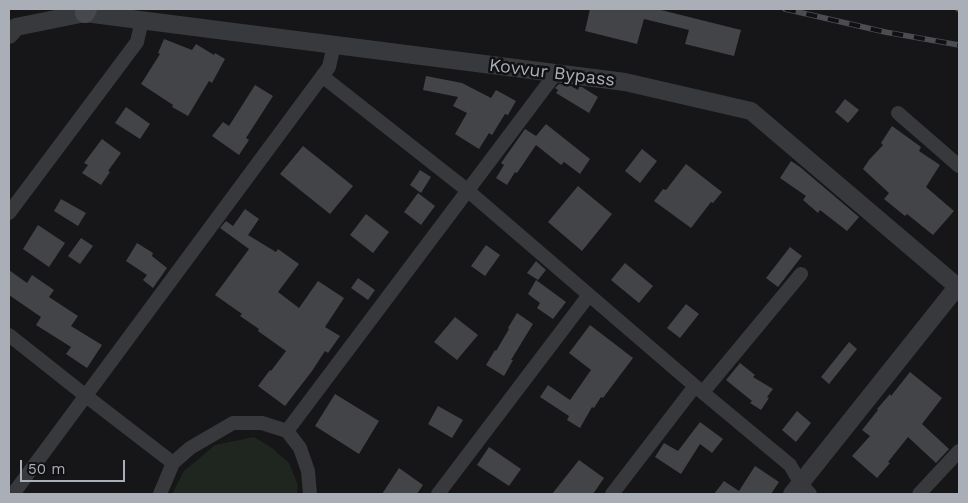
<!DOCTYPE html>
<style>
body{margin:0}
#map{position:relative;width:968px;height:503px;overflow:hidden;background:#161618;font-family:"Work Sans",sans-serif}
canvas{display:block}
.frame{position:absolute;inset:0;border:10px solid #a9aeb7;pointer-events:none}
.scale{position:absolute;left:20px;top:460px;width:105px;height:22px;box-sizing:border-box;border:2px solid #a9aeb7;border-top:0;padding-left:6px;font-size:15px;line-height:18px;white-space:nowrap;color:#a9aeb7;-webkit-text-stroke:4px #111113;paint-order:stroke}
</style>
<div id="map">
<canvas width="968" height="503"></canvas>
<div class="frame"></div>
<div class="scale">50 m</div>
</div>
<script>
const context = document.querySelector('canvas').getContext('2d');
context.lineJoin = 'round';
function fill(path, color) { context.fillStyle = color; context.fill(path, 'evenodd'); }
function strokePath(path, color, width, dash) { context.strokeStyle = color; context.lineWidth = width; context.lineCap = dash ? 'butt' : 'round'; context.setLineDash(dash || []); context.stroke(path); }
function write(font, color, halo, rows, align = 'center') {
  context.font = font + ' "Work Sans",sans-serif'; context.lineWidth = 5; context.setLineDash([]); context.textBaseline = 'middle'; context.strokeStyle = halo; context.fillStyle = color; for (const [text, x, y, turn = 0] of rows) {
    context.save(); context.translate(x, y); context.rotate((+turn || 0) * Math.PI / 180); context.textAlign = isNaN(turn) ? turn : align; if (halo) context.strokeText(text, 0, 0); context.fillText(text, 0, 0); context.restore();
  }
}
fill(new Path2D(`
 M254,437L272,448L289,463L298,485L297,494H172L184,471L215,445Z`), '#1f261f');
fill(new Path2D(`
 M590,9H657L741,30L734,56L685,44L689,30L644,19L637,44L585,31Z
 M164,39L192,50L196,44L214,55L215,53L225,59L212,83L209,81L188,116L172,107L173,105L141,84L160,54L158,53Z
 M426,76L462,83L491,98L496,90L516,101L508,115L505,114L492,135L489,133L479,149L455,134L467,113L453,106L458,97L423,90Z
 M559,84L571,86L578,90L579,87H582L598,97L589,113L556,93L558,90L555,88Z
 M255,85L273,96L246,138L249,140L239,155L212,136L223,122L229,126Z
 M845,99L859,110L848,123L835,112Z
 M126,107L150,124L140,139L115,123Z
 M546,124L590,159L580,174L564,162L561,165L536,145L517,173L515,172L507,185L496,178L504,165L501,163L525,129L536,136Z
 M892,126L921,147L919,151L940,165L926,187L954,211L933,235L907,214L905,216L884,199L889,193L863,169L869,160L883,145L881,143Z
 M102,139L121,153L108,171L110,172L101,185L82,173L88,165L84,163Z
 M303,146L353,186L330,214L280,174Z
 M642,149L657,161L640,183L625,171Z
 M791,161L800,167L859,217L847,231L820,210L818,213L803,200L806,196L780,178Z
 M686,164L722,192L713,203L711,202L691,228L654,201L663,189L666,190Z
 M420,170L431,177L421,193L410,185Z
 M578,186L612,214L582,251L548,222Z
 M418,193L435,206L421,225L404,212Z
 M61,199L86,213L78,226L54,211Z
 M245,209L259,219L248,235L276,252L278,249L299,264L278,292L299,308L318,281L344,298L325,327L340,336L328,353L325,351L312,371L285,406L258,386L270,370L271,371L286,351L258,331L259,329L240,316L242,314L215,295L249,249L220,228L226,221L233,226Z
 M366,214L389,232L373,253L350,235Z
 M38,225L65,243L49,267L23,249Z
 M81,238L93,246L80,264L68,256Z
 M137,243L153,253L152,256L167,268L153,288L143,280L147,275L126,261Z
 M486,245L500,255L485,276L471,266Z
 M790,247L802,256L778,287L766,278Z
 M536,261L546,270L538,280L527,273Z
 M625,263L653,286L639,303L611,280Z
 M9,270L27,283L32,275L54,290L49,297L78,316L71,326L102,345L87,368L66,354L71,347L36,325L41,317L9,295Z
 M358,278L375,290L368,300L351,288Z
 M536,280L566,302L553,319L537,308L540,303L528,294Z
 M686,304L699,314L680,338L667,328Z
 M517,313L533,324L511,360H513L504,376L486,365L495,350L496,351L509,329L508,328Z
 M455,317L478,335L457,360L434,342Z
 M590,325L633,358L603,398L601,397L594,408L592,407L580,428L567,420L569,416L540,397L548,385L570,400L591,370L569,353Z
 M849,342L857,349L829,384L821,377Z
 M740,363L755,375L753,377L773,389L767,397L769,398L761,410L750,403L752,401L726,380Z
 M910,372L942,398L922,424L949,449L936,463L908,437L888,462L890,463L877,478L852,456L870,436L862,430L878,410L877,409L890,394L891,396Z
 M335,394L379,421L359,454L315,426Z
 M438,406L463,420L452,438L428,424Z
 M797,411L811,423L796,442L782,430Z
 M700,422L723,439L712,453L700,444L681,474L655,457L664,443L678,451Z
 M489,447L521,469L509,486L477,465Z
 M579,460L604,478L593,494H552Z
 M755,466L779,482L771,494H714L724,481L739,491Z
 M399,468L423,485L417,494H382Z`), '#434448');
strokePath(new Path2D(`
 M322,76L467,190L695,386L790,465L801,484L810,494
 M898,113L959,166
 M9,213L137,42L142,20
 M9,335L86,396L173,463
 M703,392L801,274
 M287,431L556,73
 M13,494L329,67L334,45
 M160,494L173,463L190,448L233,423H262L287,431L300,448L308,471L310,494
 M438,494L589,295
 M612,494L695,386
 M919,494L959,451`), '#38393d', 14);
strokePath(new Path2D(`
 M9,35L16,27L85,13L625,82L751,111L959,288
 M792,494L957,287`), '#38393d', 18);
strokePath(new Path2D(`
 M85,13L87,9`), '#46484d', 20);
const rail = new Path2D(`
 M785,9L885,32L959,45
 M958,9H959`);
strokePath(rail, '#4b4d52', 5.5);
strokePath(rail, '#111113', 4, [11]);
write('18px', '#a9aeb7', '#111113', [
 ["Kovvur Bypass",552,73,7]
]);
</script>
